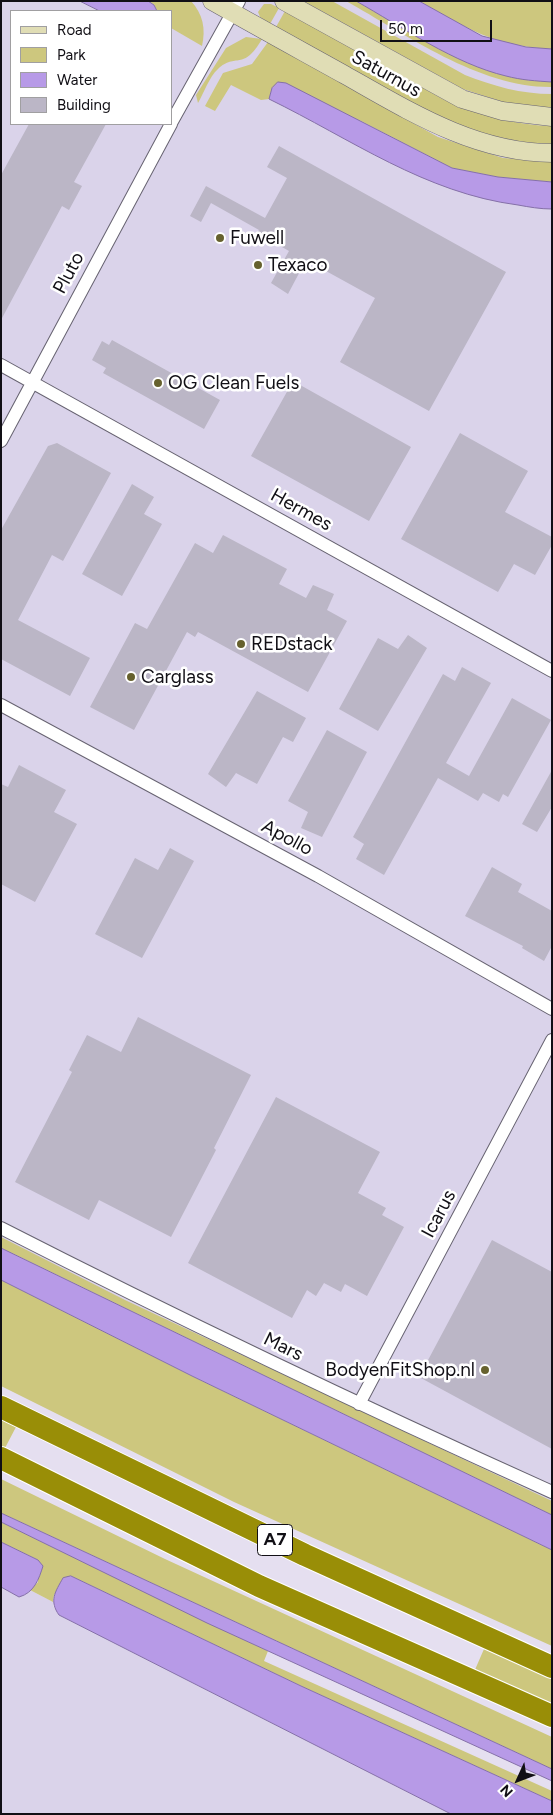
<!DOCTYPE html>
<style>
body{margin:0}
#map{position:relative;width:553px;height:1815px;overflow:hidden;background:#e5dff0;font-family:Figtree,sans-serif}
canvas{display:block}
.frame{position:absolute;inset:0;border:2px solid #110f15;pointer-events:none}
.legend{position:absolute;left:10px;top:10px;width:162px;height:115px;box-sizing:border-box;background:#fff;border:1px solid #a09fa1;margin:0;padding:6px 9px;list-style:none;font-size:15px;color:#110f15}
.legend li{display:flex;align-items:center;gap:10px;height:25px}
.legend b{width:25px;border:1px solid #a09fa1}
.north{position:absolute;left:493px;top:1755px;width:50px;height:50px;-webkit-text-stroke:4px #fff;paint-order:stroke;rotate:227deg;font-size:14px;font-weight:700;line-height:20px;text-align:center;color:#110f15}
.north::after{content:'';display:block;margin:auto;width:18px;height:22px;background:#110f15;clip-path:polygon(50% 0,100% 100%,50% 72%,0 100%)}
.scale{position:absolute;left:380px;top:20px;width:112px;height:22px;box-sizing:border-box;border:2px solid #110f15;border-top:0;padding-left:6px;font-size:15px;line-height:18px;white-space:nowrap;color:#110f15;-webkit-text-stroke:4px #fff;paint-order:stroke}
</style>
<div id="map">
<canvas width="553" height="1815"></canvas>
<div class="frame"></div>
<ul class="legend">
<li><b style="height:6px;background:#e0ddb5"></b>Road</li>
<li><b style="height:14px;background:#cdc77e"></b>Park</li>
<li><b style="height:14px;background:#b79ae7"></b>Water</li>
<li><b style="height:14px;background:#bbb6c6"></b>Building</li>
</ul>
<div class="north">N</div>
<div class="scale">50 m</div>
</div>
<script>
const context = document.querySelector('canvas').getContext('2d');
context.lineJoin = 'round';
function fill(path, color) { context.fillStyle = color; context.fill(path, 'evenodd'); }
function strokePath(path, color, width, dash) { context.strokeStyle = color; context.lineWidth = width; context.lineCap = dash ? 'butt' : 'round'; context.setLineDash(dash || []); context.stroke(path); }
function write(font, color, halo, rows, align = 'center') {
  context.font = font + ' Figtree,sans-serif'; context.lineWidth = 5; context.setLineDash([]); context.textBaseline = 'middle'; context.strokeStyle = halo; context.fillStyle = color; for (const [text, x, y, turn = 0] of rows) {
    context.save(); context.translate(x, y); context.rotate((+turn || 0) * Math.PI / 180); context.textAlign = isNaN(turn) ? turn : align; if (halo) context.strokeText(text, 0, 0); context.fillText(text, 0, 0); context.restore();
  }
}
fill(new Path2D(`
 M1,1H552V1524L1,1258ZM11,11H171V124H11Z
 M1,1587L19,1597L25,1595L30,1590L53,1602V1606L59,1615L451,1814H1Z`), '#dad3ea');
fill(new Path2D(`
 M149,1H191C203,14 206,29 202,46L171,28V11H157L154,5Z
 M303,1H332L465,75C493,86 521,94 552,94V109L509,104L463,89Z
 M346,1H356L464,60L506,76L552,82V87C480,88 407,35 346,1Z
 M419,1H552V49C493,46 469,29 419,1Z
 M264,4H271L279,8L270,24L260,17L258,12Z
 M285,11L443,99C479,115 513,125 552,126V144C484,143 434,115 377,83C343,64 309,46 276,27Z
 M246,37L262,39C243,72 236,52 218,69C209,77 204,93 198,103L196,95L226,48Z
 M268,42L438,137L503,158L552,161V182L498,177L452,168L361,121L272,88L269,99L261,100L231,85L215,111L205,106L223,73L252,64Z
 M1,1237L125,1300L552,1501V1515L16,1255L1,1248Z
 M1,1280L192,1376L552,1550V1646L234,1502L1,1386Z
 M1,1420L16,1427L5,1448L1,1446Z
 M1,1479L165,1559L552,1737V1769L1,1513Z
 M1,1522L268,1651L264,1661L552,1791V1801L301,1686L71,1576L54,1595L53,1602L30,1590L38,1582V1560L1,1542Z
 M484,1649L552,1678V1707L474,1672Z`), '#cdc77e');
const water = new Path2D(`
 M80,1H148L154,5L157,11H100Z
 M356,1H419L482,36L526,47L552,49V82C536,81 521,80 506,76C455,64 402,27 356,1Z
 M278,82L286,83L452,168L498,177L552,182V209C540,209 529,207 518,205C425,193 351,139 269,99L272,88Z
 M1,1248L552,1515V1550L192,1376L1,1280Z
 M1,1513L552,1769V1781L207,1623L1,1522Z
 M1,1542L38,1560L43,1566C39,1579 34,1593 19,1597L1,1587Z
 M71,1576L301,1686L552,1801V1814H451L59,1615C49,1601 55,1592 63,1578Z`);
fill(water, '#b79ae7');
strokePath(water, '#8570a8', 1);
fill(new Path2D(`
 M29,124H106L74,182L82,186L69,210L62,206L1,320V175Z
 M279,146L506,272L429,411L340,362L375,298L306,260L288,294L271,283L289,251L257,233L259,230L211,203L201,222L190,216L206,186L265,218L287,178L267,167Z
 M112,340L220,400L204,429L103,373L106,368L92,360L102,341L109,345Z
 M293,381L411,447L369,521L251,456Z
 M460,433L528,471L505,512L552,537V545L535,575L514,564L498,592L401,539Z
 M57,443L111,473L63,561L52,555L18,620L90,658L70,696L1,659V530L48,446Z
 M132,484L154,497L144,514L162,524L122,596L82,574Z
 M223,535L287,569L279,584L306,598L313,585L334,594L327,610L347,621L308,692L198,632L195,637L187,632L134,730L90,707L135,623L147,629L195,543L213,553Z
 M408,635L427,648L378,731L339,709L378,638L398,649Z
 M462,667L491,683L446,763L469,776L512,698L551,720L508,797L503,794L499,802L483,793L478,801L438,778L384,875L356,859L364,844L353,837L443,674L455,681Z
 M257,691L306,718L293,742L283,737L257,784L236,773L226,787L208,774Z
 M327,730L367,752L322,837L301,828L308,812L288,801Z
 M19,765L66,790L54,812L77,824L35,902L1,884V784L8,787Z
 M552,770V807L537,832L522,824Z
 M170,848L194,861L142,958L95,934L135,858L158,870Z
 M492,867L522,884L518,892L552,911V946L544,961L522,948L523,946L465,916Z
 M138,1017L251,1075L214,1148L216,1150L171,1237L99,1200L89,1220L15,1182L72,1072L69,1070L87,1035L121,1052Z
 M276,1097L380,1152L358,1193L386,1208L382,1215L404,1227L367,1296L345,1284L341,1292L324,1283L316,1296L307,1290L292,1318L188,1263Z
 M492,1240L552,1272V1449L419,1377Z`), '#bbb6c6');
const street = new Path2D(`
 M171,123L239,1
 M1,365L552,671
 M1,441L171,124
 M1,705L318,876L552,1009
 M1,1228C183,1321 366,1408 552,1492
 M359,1404L552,1040`);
const secondary = new Path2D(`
 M212,1C256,26 300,50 345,75C409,111 475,153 552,153
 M284,1L462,99L502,111L552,117`);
const highway = new Path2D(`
 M1,1407L305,1555L552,1667
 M1,1458L259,1586L552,1716`);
strokePath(street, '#676371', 14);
strokePath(secondary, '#676371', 19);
strokePath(highway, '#fff', 24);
strokePath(street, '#fff', 12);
strokePath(secondary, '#e0ddb5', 18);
strokePath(highway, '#998e07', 22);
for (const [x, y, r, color] of [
 [220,238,5,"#66612e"],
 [258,265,5,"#66612e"],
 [158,383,5,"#66612e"],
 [241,644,5,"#66612e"],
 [131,677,5,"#66612e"],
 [485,1370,5,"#66612e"]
]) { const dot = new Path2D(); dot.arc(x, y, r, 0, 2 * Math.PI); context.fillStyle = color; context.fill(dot); strokePath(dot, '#fff', 2); }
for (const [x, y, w] of [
 [275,1540,35]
]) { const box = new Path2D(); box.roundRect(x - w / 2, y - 15.5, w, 31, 4); context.fillStyle = '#fff'; context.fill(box); strokePath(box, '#110f15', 1); }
write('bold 18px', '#110f15', null, [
 ["A7",275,1540]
]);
write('19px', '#110f15', '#fff', [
 ["Saturnus",386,74,29],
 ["Pluto",69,273,-62],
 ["Hermes",301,510,29],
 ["Apollo",287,838,28],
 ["Icarus",439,1214,-62],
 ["Mars",283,1347,26]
]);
write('19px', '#110f15', '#fff', [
 ["Fuwell",230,238],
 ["Texaco",268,265],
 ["OG Clean Fuels",168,383],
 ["REDstack",251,644],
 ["Carglass",141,677],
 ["BodyenFitShop.nl",475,1370,"right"]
], 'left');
</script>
